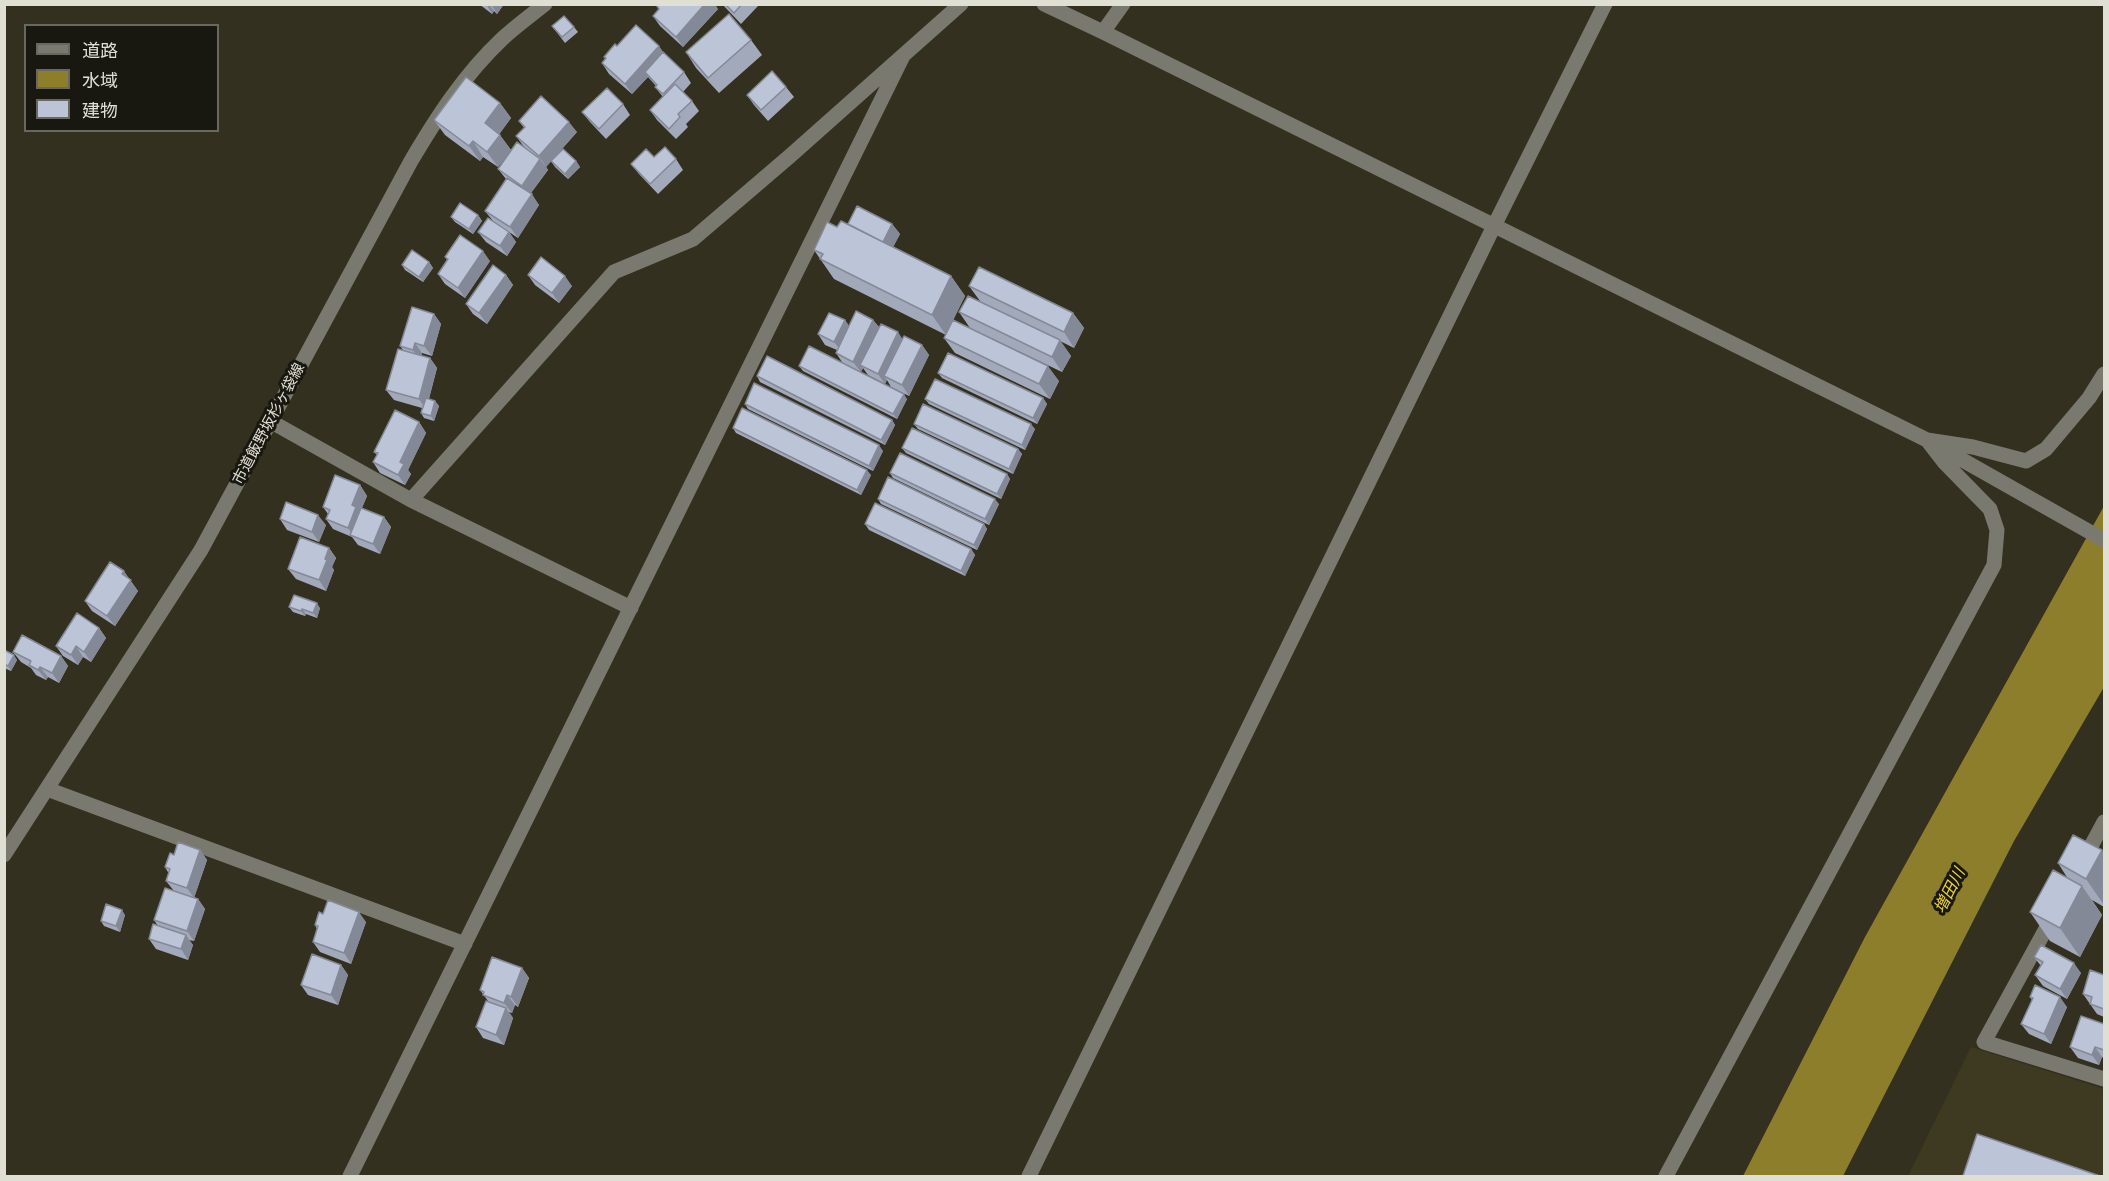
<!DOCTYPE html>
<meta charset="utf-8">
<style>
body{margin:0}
#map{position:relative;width:2109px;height:1181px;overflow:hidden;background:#33301f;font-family:"Libre Baskerville","Noto Sans JP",serif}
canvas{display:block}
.frame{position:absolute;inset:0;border:6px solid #e0dfd4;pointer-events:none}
.legend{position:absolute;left:24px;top:24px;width:195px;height:108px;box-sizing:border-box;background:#191810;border:2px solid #69685e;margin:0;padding:8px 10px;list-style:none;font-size:18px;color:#e0dfd4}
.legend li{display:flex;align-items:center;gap:12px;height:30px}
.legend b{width:30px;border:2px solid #69685e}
</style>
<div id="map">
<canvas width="2109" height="1181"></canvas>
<div class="frame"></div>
<ul class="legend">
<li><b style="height:8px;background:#7a7970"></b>道路</li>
<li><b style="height:16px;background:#8c7e2b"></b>水域</li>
<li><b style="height:16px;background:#bcc4d8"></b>建物</li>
</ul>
</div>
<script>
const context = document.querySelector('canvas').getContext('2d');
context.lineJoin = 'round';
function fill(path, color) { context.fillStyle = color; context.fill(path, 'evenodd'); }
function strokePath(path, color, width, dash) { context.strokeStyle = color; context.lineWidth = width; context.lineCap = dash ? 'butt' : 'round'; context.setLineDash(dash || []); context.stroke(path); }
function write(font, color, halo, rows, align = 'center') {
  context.font = font + ' "Libre Baskerville","Noto Sans JP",serif'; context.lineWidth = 6; context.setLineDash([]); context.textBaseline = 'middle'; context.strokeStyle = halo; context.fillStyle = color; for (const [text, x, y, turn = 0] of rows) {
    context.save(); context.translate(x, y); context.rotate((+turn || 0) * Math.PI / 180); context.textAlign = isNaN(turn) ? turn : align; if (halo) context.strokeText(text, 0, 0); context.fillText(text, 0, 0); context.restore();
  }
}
fill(new Path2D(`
 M1971,1047L2104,1089V1176H1908Z`), '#3e3a21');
fill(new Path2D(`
 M2104,506V687L2014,841L1843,1176H1743L1865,937Z`), '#8c7e2b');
strokePath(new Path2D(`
 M1044,4L1103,32L1927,440L2104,540
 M1103,32L1123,4
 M270,421L411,500L631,608
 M411,500L614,272L693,239L790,156L961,4
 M47,789L465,944
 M4,855L201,550L411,161C437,117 464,75 502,39C515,27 530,16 545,4
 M2083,861L2104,822
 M2054,914L1984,1042L2104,1079
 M350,1176L903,56
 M1029,1176L1494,226L1605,4
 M1666,1176L1994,565L1997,530L1990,509L1944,462L1927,440L1973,447L2026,461L2046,449L2089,398L2104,374`), '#7a7970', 15);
fill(new Path2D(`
 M479,4H504L497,14L494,11L492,14Z
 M722,4H757L758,6L741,24Z
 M657,6L718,9L683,47L660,26L653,16L659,9Z
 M552,26L574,27L578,32L565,43Z
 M751,40L762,55L719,93L696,68L686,52Z
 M617,46L663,53L684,72L691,83L683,92L692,101L699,111L686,124L688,127L676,139L657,120L650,110L663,97L655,87L656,86L648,77L632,94L609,74L602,63L606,59L604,57Z
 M786,87L794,97L768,121L754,105L747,95Z
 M500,103L511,118L499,134L511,150L498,167L483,157L480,161L445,135L434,120Z
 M623,104L630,115L606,139L590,122L582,112Z
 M519,121L577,132L546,167L545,165L548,170L530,194L539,205L518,238L509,232L516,242L507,256L486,242L478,232L493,221L485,211L506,179L498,169L527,150L524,147L516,136L524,128Z
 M654,157L676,159L683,170L658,194L639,174L631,164Z
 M551,161H576L580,167L568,179L555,167Z
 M478,215L482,221L473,234L455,222L451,217Z
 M848,224H892L900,234L893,247L951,276L965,296L953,320L1059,381L1050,399L955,353L944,338L946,335L834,279L814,250L837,227Z
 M445,257L490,261L465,298L445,284L438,274L447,260Z
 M429,262L433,268L423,282L405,270L402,265Z
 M506,275L513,285L487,324L473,314L466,304Z
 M528,275L572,286L559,303L535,285Z
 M969,286L1073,313L1084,328L1074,348L1060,341L1071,356L1062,372L970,328L959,312L980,301Z
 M434,314L441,324L432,356L422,353L421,356L430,358L437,368L429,399L435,401L439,406L434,421L424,418L421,413L422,408L394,400L386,390L403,350L400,346Z
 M845,320L849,326L873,320L879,327L903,339L922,345L929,355L909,396L891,387L887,380L885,384L868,375L863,368L861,372L907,399L897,419L803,371L799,366L842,362L836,353L837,350L825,345L818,334Z
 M938,373L1043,398L1047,404L1037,424L942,378Z
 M757,376L892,420L895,425L885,445L760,382Z
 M925,399L1035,429L1025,450L929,404Z
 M745,404L883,451L873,471L748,409Z
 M419,422L426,433L408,470L411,474L405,485L380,473L373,462L377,455L374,452Z
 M914,424L1018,449L1022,454L1013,474L918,429Z
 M733,428L871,475L861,495L736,433Z
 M902,448L1007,474L1010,479L1001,499L906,453Z
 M890,473L999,504L989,525L893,478Z
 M360,485L367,496L362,508L384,517L391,527L380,554L358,545L352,537L333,529L326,519L328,514L323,507Z
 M878,499L984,524L987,529L977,550L881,504Z
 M280,519L326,525L319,542L287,530Z
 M865,524L971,549L975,555L965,576L869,530Z
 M329,548L336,558L332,567L334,570L326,591L296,579L288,569Z
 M129,579L138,591L115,626L92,611L85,601Z
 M289,607L320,608L317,618L306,614L305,616L293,612Z
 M99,628L106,638L91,662L83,657L78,665L63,656L56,646Z
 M4,650L17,660L11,671L4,668Z
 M13,652L61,656L68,666L59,683L48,677L46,680L36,675L31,668L21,662Z
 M200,850L207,860L194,898L198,899L205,909L194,941L189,940L193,945L188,960L156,949L149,939L158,926L154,920L174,891L166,881L169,874L165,867L174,855Z
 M2102,850L2104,854V907L2092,900L2102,915L2080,957L2050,941L2030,912L2068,879L2058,863Z
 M323,914L366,922L351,964L320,952L313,942L317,929L315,925Z
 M125,915L120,932L104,926L101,921Z
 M2034,957L2081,973L2067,999L2043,986L2035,975L2041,966Z
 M341,965L348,975L338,1005L308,995L301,985Z
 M522,968L529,978L518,1007L515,1005L512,1013L509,1012L513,1018L504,1045L483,1038L476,1027L488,1001L480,990Z
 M2104,975V1017L2097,1014L2083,994Z
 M2030,997L2067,1007L2051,1044L2029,1034L2021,1024L2032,1000Z
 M2104,1024V1058L2102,1057L2099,1065L2078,1058L2070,1047Z`), '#a2a9ba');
fill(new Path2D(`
 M486,4H489L494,11L492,14Z
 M491,4H504L497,14Z
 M705,4H715L718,9L683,47L676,37Z
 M659,46L666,56L645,72L648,77L632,94L625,84Z
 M500,103L511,118L496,139L485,123Z
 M569,122L577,132L546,167L539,156Z
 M500,135L511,150L498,167L487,152Z
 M473,141L483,157L480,161L469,146Z
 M540,159L548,170L529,196L522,186Z
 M576,161L580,167L568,179L565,174Z
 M532,194L539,205L518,238L510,227Z
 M478,215L482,221L473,234L469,229Z
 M892,224L900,234L888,257L881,246Z
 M509,232L516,242L507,256L500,246Z
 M483,251L490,261L465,298L458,288Z
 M429,262L433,268L423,282L419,277Z
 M506,275L513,285L487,324L479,313Z
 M565,276L572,286L559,303L552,293Z
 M951,276L965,296L946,335L932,315Z
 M1073,313L1084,328L1074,348L1064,332Z
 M434,314L441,324L432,356L424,346Z
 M845,320L852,331L842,352L834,342Z
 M873,320L881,330L860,365L863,368L861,372L853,362Z
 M898,332L905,343L884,376L887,380L885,384L878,374Z
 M1060,340L1071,356L1062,372L1052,357Z
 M415,343L422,353L420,360L413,350Z
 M922,345L929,355L909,396L902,385Z
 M430,358L437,368L426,409L419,399Z
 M1048,366L1059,381L1050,399L1039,384Z
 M904,394L907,399L897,419L893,414Z
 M1043,398L1047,404L1037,424L1033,418Z
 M435,401L439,406L434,421L431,416Z
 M892,420L895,425L885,445L881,440Z
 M419,422L426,433L408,470L411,474L405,485L398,475L400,462Z
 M1031,424L1035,429L1025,450L1022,445Z
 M879,445L883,451L873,471L869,466Z
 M1018,449L1022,454L1013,474L1009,469Z
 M867,470L871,475L861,495L857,490Z
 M1007,474L1010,479L1001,499L997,494Z
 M360,485L367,496L360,512L354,536L348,528L352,505Z
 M995,499L999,504L989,525L985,519Z
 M318,515L326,525L319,542L312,532Z
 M384,517L391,527L380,554L373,544Z
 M984,524L987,529L977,550L974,545Z
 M329,548L336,558L332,567L334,570L326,591L319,580L325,559Z
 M971,549L975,555L965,576L961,571Z
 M124,571L138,591L115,626L107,616Z
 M317,603L320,608L317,618L313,613Z
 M302,609L306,614L305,616L301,611Z
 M99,628L106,638L91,662L84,652Z
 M76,646L83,657L78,665L71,655Z
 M14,655L17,660L11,671L8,666Z
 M61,656L68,666L59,683L52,673Z
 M40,667L48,677L46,680L38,670Z
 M200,850L207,860L194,898L187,888Z
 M2102,850L2104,854V905L2086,879Z
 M2082,886L2102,915L2080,957L2060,928Z
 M198,899L205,909L194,941L187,931Z
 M122,910L125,915L120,932L116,926Z
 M359,912L366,922L351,964L344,953Z
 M186,935L193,945L188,960L181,949Z
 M2074,963L2081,973L2067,999L2060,989Z
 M341,965L348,975L338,1005L331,995Z
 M522,968L529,978L518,1007L511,997Z
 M507,995L515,1005L512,1013L504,1003Z
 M2060,997L2067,1007L2051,1044L2044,1034Z
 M506,1008L513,1018L504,1045L496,1035Z
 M2095,1047L2102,1057L2099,1065L2092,1055Z`), '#848997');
const building = new Path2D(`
 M658,4H705L676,37L653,16L659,9L657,6Z
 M725,4H742L734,13Z
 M729,14L751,40L708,78L686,52Z
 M564,16L574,27L562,37L552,26Z
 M636,25L659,46L625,84L602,63L606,58L604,57L615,44L617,46Z
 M663,52L684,72L663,94L655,87L657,85L645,72Z
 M772,71L786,87L761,110L747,95Z
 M466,77L500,103L485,123L500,135L487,152L473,141L469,146L434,120Z
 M675,84L692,101L678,114L680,117L669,129L650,110Z
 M607,88L623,104L599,129L582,112Z
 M541,96L569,122L539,156L516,136L525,127L519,121Z
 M517,142L540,159L522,186L498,169Z
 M665,147L676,159L650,184L631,164L646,149L654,157Z
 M563,149L576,161L565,174L551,161Z
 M507,178L532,194L510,227L485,211Z
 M460,203L478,215L469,229L451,217Z
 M857,206L892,224L883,242L848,224Z
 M488,218L509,232L500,246L478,232Z
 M841,221L951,276L932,315L820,259L823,254L814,250L827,222L837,227Z
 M460,235L483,251L458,288L438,274L448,259L445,257Z
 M412,250L429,262L419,277L402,265Z
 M541,257L565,276L552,293L528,275Z
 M493,265L506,275L479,313L466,304Z
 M979,267L1073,313L1064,332L969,286Z
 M968,296L1060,340L1052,357L959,312Z
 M412,307L434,314L424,346L415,343L413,350L400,346Z
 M856,311L873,320L853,362L836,353Z
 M829,313L845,320L834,342L818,334Z
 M953,320L1048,366L1039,384L944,338Z
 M881,324L898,332L878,374L860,365Z
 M904,336L922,345L902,385L884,376Z
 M809,346L904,394L893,414L799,366Z
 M398,349L430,358L419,399L386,390Z
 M948,353L1043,398L1033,418L938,373Z
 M767,356L892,420L881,440L757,376Z
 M935,379L1031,424L1022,445L925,399Z
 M754,383L879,445L869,466L745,404Z
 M426,398L435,401L431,416L421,413Z
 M923,404L1018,449L1009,469L914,424Z
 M742,408L867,470L857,490L733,428Z
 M395,410L419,422L400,462L404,464L398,475L373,462L378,453L374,452Z
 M912,428L1007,474L997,494L902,448Z
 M900,453L995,499L985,519L890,473Z
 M335,475L360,485L352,505L356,507L348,528L326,519L330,510L323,507Z
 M888,477L984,524L974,545L878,499Z
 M286,502L318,515L312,532L280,519Z
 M875,503L971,549L961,571L865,524Z
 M361,508L384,517L373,544L350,535Z
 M300,537L329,548L325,559L327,560L319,580L288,569Z
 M110,562L124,571L122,574L131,580L107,616L85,601Z
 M294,595L317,603L313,613L302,609L301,611L289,607Z
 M77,613L99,628L84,652L76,646L71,655L56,646Z
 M22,635L61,656L52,673L40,667L38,670L29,665L31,661L13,652Z
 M4,650L14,655L8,666L4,664Z
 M2073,835L2102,850L2086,879L2058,863Z
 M178,842L200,850L187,888L166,881L170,869L165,867L170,853L174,855Z
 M2053,870L2082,886L2060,928L2030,912Z
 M165,888L198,899L187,931L154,920Z
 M328,900L359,912L344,953L313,942L318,926L315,925L319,912L323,914Z
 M106,904L122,910L116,926L101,921Z
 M153,924L186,935L181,949L149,939Z
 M2041,945L2074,963L2060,989L2035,975L2043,962L2034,957Z
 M312,954L341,965L331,995L301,985Z
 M492,957L522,968L511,997L507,995L504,1003L483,995L484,992L480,990Z
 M2090,970L2104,975V1009L2090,1004L2092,997L2083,994Z
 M2035,985L2060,997L2044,1034L2021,1024L2033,998L2030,997Z
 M486,1001L506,1008L496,1035L476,1027Z
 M2081,1016L2104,1024V1050L2095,1047L2092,1055L2070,1047Z
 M1977,1134L2100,1176H1963Z`);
fill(building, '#bcc4d8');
strokePath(building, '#848997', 1.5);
write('15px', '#e0dfd4', '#191810', [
 ["市道飯野坂杉ヶ袋線",269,424,-62]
]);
write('italic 16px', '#e9d03e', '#191810', [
 ["増田川",1950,891,-63]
]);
</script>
